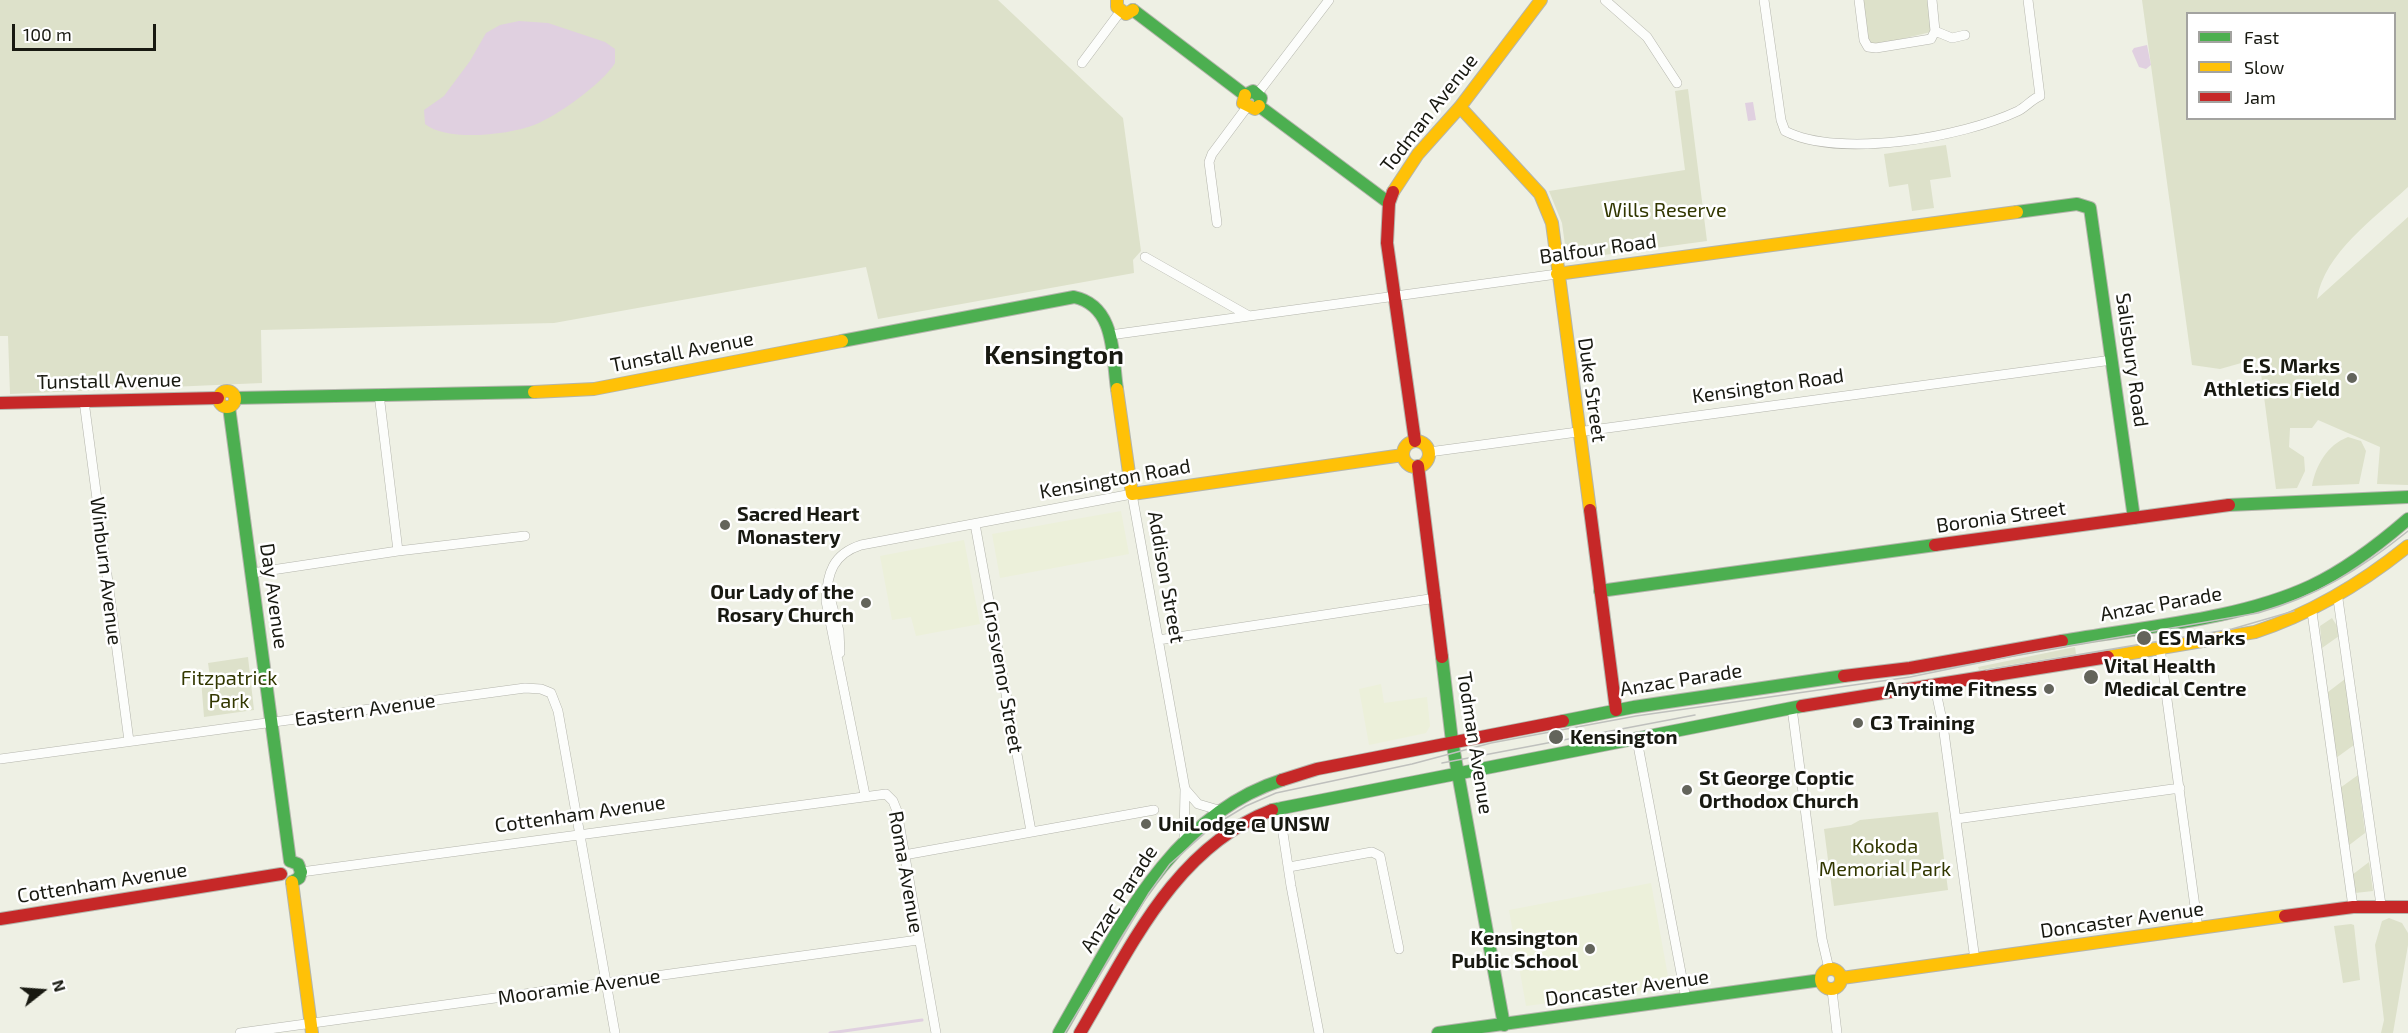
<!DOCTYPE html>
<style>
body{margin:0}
#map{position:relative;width:2408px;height:1033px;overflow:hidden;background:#eef0e4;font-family:"Exo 2",sans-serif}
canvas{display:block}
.legend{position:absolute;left:2186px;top:12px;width:210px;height:108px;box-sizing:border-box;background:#fff;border:2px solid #a3a3a0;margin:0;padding:8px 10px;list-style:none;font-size:18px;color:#181911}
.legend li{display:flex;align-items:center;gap:12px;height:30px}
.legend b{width:30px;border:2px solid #a3a3a0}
.north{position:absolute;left:12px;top:961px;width:60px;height:60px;-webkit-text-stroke:4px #fff;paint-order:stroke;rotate:73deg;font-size:16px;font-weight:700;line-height:24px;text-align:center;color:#181911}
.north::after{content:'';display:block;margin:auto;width:21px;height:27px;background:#181911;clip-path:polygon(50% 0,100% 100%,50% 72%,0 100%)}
.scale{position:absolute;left:12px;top:24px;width:144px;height:27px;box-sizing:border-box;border:3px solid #181911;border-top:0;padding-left:8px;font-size:18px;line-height:21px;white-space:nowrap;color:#181911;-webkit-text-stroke:4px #fff;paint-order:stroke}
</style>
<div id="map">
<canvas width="2408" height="1033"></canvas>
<ul class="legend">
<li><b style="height:8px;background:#4caf50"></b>Fast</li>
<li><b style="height:8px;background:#ffc107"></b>Slow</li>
<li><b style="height:8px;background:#c62828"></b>Jam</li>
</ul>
<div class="north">N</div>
<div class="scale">100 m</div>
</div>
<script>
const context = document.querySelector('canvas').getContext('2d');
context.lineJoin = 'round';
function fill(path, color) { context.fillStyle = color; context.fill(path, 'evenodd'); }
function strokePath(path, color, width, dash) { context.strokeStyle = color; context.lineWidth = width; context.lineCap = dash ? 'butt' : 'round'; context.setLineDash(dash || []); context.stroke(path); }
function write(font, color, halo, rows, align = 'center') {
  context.font = font + ' "Exo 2",sans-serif'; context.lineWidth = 5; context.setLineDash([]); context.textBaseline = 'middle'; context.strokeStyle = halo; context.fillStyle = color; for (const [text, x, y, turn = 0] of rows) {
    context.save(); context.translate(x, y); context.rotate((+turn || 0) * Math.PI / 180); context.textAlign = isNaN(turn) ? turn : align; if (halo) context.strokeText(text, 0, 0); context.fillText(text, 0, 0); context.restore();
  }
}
fill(new Path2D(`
 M1121,511L1129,554L1000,578L992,534Z
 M964,540L980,624L916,636L911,617L892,620L880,556Z
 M1381,684L1384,703L1427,697L1430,726L1426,733L1369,745L1359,689Z
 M1651,883L1670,987L1526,1006L1509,910Z`), '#ecf0da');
fill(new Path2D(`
 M0,0H998L1123,118L1141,251L1133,260L1134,273L878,319L866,267L554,323L261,330L262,383L10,394L8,336H0Z
 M1859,0H1932L1935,31L1868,47Z
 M2142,0H2408V187C2376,217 2324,253 2317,299L2408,217V485L2377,484L2380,447L2318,420L2312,428H2290L2289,447L2304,457L2305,471L2297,488L2276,489L2259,358L2220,369L2192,365ZM2188,14H2394V118H2188Z
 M1688,89L1707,241L1567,260L1562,223L1549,191L1685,170L1675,91Z
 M1946,145L1951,177L1930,180L1934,208L1912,211L1908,184L1889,187L1884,154Z
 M2348,437L2361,441L2366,451L2359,484L2312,486C2316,465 2327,445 2348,437Z
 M2332,618L2337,626L2339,636L2322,648L2320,626Z
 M2075,647L2076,654L1979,670L1978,667Z
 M248,657L254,710L204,717L201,679L210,677L208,663Z
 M2345,679L2354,745L2336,758L2328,692Z
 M2358,775L2365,833L2348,846L2340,788Z
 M1938,812L1948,890L1834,906L1824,829L1851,825L1860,820Z
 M2369,862L2373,891L2355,893L2352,875Z
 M2389,918L2402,923L2408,933V945L2393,1033H2381L2384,1020L2375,945L2382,921Z
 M2351,924L2354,925L2360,980L2343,983L2334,926Z`), '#dde1ca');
fill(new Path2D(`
 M519,21L548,23L605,42L615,49V63C603,83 556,117 534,125C508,135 447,142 425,124L424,110L444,96L470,61L486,33L500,25Z
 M2147,45L2151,65L2146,69L2139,67L2132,51L2134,48Z
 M1753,102L1756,120L1748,121L1745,103Z`), '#e0d0e0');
strokePath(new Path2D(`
 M830,1033L922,1020`), '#e0d0e0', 3);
const street = new Path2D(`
 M1605,0L1647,37L1677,83
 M1764,0L1781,120L1785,131C1840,159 1963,137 2018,111C2026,107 2032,99 2040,96L2028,0
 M1859,0L1864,40L1868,47L1876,48L1931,39L1935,31L1932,0
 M1935,31L1952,38L1965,35
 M1082,63L1120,12
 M1258,93L1329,0
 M1217,223L1209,162L1212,154L1247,107
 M1145,257L1249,316
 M1110,335L1557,274
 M379,394L398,551
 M84,401L129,741
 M1429,452L2112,360
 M975,524L1031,831
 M252,573L398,551L525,536
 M828,590L839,631L840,653
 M2338,599L2381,905
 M2312,612L2353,907
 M1158,640L1436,598
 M2160,648L2198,929
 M1935,687L1943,725L1975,960
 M1792,708L1822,939L1829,969
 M1637,740L1686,999
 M0,759L525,688L541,689L551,693L558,711L615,1033
 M1185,789L1198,804L1222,811
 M865,795L826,601C827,573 833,554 861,545L1132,494L1185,789L1184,839
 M1279,807L1291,886L1319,1033
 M1956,819L2180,788
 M904,855L1154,810
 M1289,867L1372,852L1380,856L1399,949
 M301,872L886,794L893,801L897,811L936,1033
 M1832,990L1837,1033
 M240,1033L918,940`);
const fast = new Path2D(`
 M1133,10L1245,95
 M1245,95L1253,91L1261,98L1259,106
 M1259,106L1389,203
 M2017,212L2077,204L2090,208L2134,518
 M842,341L1074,297C1116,306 1112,355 1117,389
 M235,398L534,392
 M229,407L290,861
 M2229,505L2408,497
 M1600,591L1935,545
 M2062,641C2141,627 2238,620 2311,586C2347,569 2378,545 2408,519
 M1442,657L1452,741L1504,1025
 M1563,721L1634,707L1844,676
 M1272,810L1802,706
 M290,861L298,864L301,872L299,878L292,882
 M1059,1033C1114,938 1168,816 1282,780
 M1438,1033L1821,980`);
const slow = new Path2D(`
 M1117,0V7L1126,14L1133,10
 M1245,95L1243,103L1255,109L1259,106
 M1460,107L1540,194L1552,223L1590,510
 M1393,192L1418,154L1460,107L1541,0
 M1557,274L2017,212
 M1117,389L1132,494L1403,455
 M219 399a8 8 0 1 1 16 0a8 8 0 1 1-16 0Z
 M534,392L594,389L842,341
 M1403 454a13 13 0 1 1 26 0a13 13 0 1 1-26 0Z
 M2108,657L2255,632C2313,613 2361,584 2408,546
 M292,882L312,1033
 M1821 979a10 10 0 1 1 20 0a10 10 0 1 1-20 0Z
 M1842,978L2285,916`);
const jam = new Path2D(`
 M1393,192L1389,203L1387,243L1415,441
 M0,403L218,398
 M1418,466L1442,657
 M1590,510L1616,710
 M1935,545L2229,505
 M1844,676L1910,668L2062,641
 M1802,706L2108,657
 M1282,780L1317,769L1563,721
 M2285,916L2353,907H2408
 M0,919L281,874
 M1080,1033C1131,947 1174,848 1272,810`);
strokePath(street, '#b4b5ac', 10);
strokePath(fast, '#b4b5ac', 14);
strokePath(slow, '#b4b5ac', 14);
strokePath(jam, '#b4b5ac', 14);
strokePath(street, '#fcfdfb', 9);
strokePath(fast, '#4caf50', 12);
strokePath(slow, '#ffc107', 12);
strokePath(jam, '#c62828', 12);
strokePath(new Path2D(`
 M1986,670L2232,629L2294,611
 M1442,763L1695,715
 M1065,1033L1149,893L1170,864L1213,826L1246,806L1276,793L1412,764L1491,743L1636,716L1910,677L2027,653L2258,613C2316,597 2362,568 2408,531`), '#bfc0bd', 1.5);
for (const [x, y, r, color] of [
 [2352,378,6,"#63645b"],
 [725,525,6,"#63645b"],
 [866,603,6,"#63645b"],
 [2144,638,8,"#63645b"],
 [2091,677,8,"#63645b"],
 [2049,689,6,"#63645b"],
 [1858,723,6,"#63645b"],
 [1556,737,8,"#63645b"],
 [1687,790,6,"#63645b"],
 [1146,824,6,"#63645b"],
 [1590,949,6,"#63645b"]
]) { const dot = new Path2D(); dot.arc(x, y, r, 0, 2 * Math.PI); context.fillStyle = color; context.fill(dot); strokePath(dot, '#fff', 2); }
write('20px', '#181911', '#fff', [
 ["Todman Avenue",1429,113,-52],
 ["Balfour Road",1598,249,-8],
 ["Tunstall Avenue",682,352,-11],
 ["Salisbury Road",2132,360,82],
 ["Tunstall Avenue",109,381,-1],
 ["Kensington Road",1768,386,-8],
 ["Duke Street",1592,390,82],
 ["Kensington Road",1115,479,-10],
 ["Boronia Street",2001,517,-8],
 ["Winburn Avenue",106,571,83],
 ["Addison Street",1166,577,80],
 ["Day Avenue",274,596,82],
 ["Anzac Parade",2161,604,-10],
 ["Grosvenor Street",1003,677,80],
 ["Anzac Parade",1681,680,-9],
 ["Eastern Avenue",365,710,-8],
 ["Todman Avenue",1475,743,81],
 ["Cottenham Avenue",580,814,-8],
 ["Roma Avenue",906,872,80],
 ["Cottenham Avenue",102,883,-9],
 ["Anzac Parade",1119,899,-57],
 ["Doncaster Avenue",2122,920,-8],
 ["Mooramie Avenue",579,987,-8],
 ["Doncaster Avenue",1627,988,-8]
]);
write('20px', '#323700', '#fff', [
 ["Wills Reserve",1665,210],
 ["Fitzpatrick",229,678],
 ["Park",229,701],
 ["Kokoda",1885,846],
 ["Memorial Park",1885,869]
]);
write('bold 20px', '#181911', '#fff', [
 ["E.S. Marks",2340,366,"right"],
 ["Athletics Field",2340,389,"right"],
 ["Sacred Heart",737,514],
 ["Monastery",737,537],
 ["Our Lady of the",854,592,"right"],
 ["Rosary Church",854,615,"right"],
 ["ES Marks",2158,638],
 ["Vital Health",2104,666],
 ["Medical Centre",2104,689],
 ["Anytime Fitness",2037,689,"right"],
 ["C3 Training",1870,723],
 ["Kensington",1570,737],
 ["St George Coptic",1699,778],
 ["Orthodox Church",1699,801],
 ["UniLodge @ UNSW",1158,824],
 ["Kensington",1578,938,"right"],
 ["Public School",1578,961,"right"]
], 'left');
write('bold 26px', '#181911', '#fff', [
 ["Kensington",1054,355]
]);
</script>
